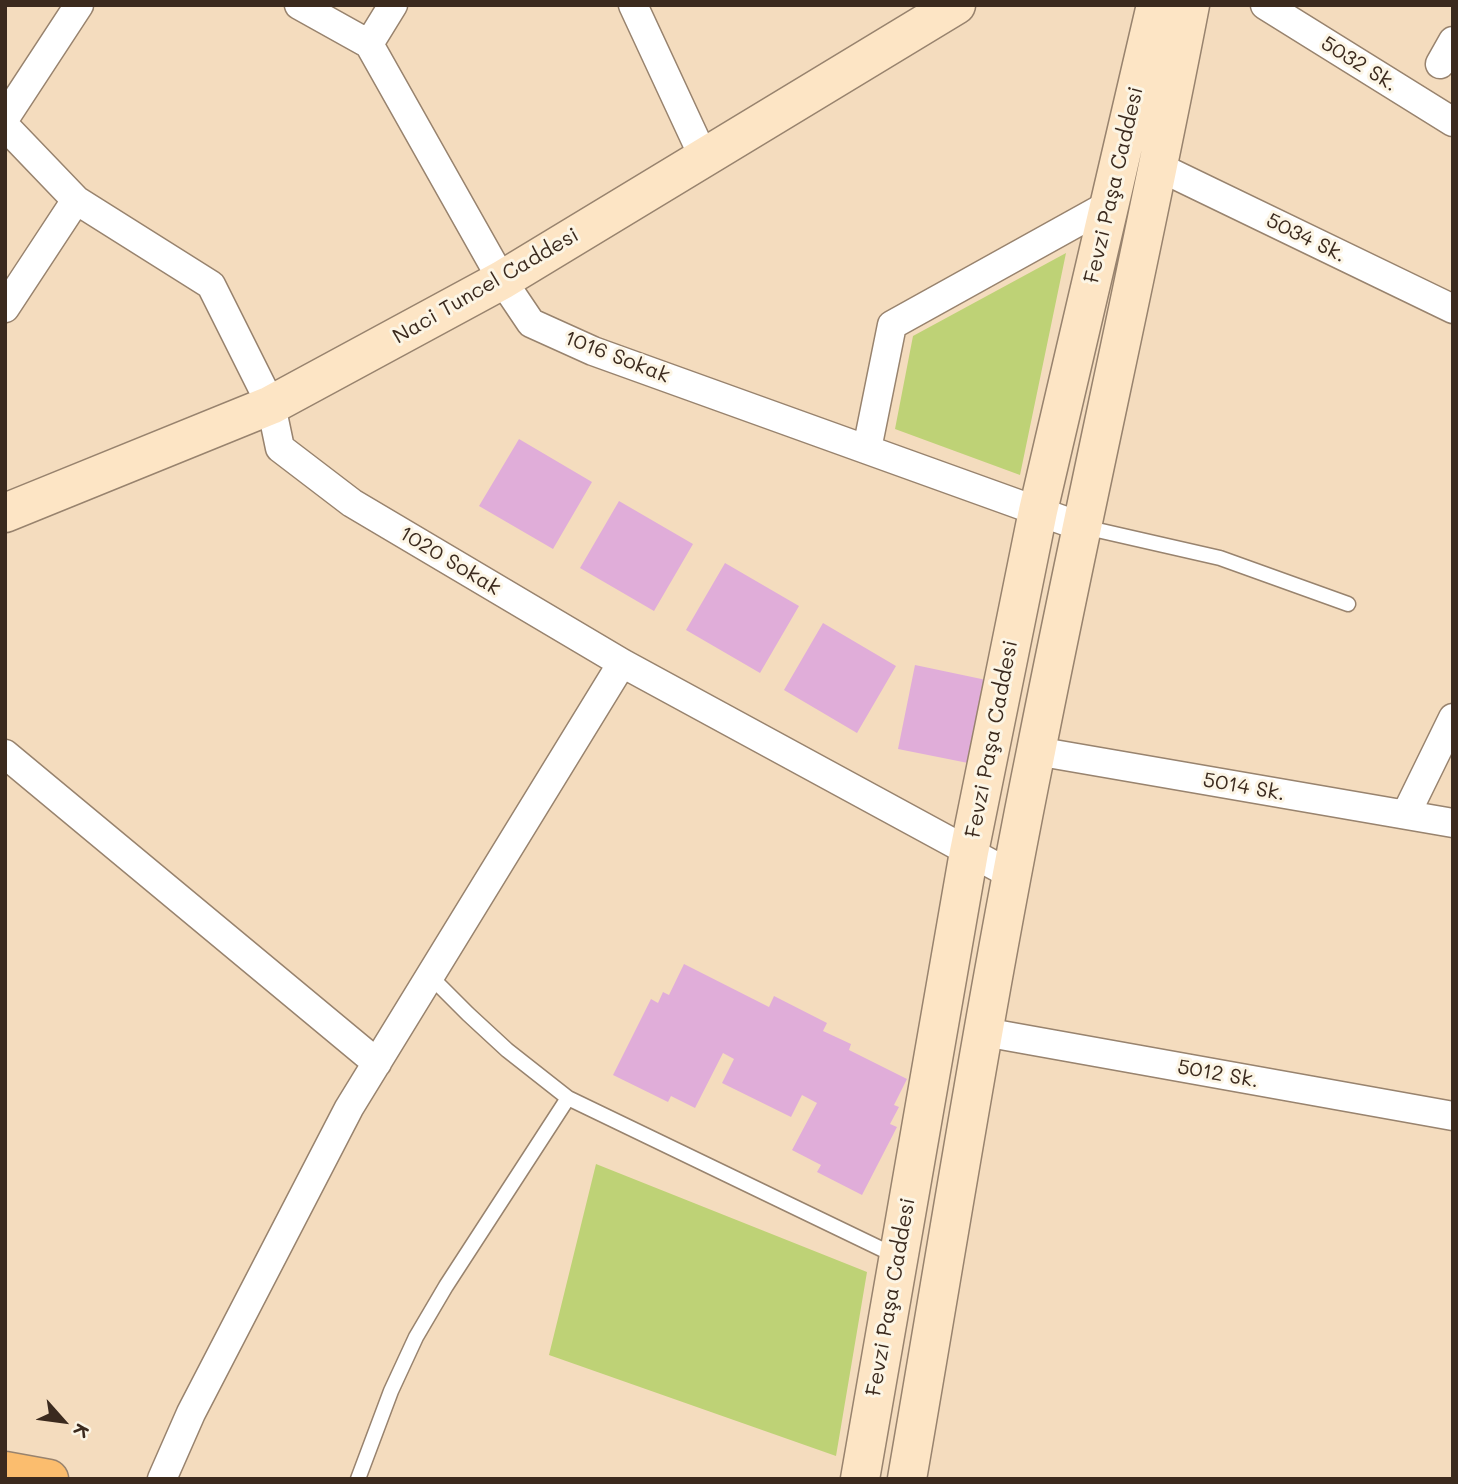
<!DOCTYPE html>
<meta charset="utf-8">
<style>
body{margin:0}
#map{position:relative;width:1458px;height:1484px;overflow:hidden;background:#f4dcbe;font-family:Mali,sans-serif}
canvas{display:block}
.frame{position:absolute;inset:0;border:7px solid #3b2a1e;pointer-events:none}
.north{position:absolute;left:28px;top:1386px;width:70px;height:70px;-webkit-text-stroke:5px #fcf5e5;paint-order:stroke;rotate:118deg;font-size:19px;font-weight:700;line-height:28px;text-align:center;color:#3b2a1e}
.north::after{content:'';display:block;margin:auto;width:24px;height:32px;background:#3b2a1e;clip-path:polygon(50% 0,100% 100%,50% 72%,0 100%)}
</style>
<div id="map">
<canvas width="1458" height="1484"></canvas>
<div class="frame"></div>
<div class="north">K</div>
</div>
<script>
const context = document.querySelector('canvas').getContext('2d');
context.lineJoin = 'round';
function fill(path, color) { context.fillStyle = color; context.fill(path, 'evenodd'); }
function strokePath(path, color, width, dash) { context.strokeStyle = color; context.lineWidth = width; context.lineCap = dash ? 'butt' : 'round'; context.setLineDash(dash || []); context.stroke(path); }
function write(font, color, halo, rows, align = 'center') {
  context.font = font + ' Mali,sans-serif'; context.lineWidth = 6; context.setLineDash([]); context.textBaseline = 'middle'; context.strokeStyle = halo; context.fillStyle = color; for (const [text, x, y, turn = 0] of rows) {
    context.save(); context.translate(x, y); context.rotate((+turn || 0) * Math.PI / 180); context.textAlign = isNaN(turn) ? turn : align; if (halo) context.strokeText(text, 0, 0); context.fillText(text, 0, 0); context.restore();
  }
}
fill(new Path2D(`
 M1066,253L1020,475L895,429L913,336Z
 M596,1164L867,1272L836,1456L549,1355Z`), '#bed276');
fill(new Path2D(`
 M519,439L592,482L553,549L479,506Z
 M619,501L693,544L654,611L580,568Z
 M725,563L799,606L760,673L686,630Z
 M823,623L896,666L857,733L784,690Z
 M915,665L991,681L973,764L898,749Z
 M684,964L769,1007L774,996L827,1023L823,1031L851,1044L849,1050L907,1079L894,1105L899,1107L890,1124L897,1127L862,1195L817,1172L821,1165L792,1150L817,1103L802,1095L791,1117L722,1083L734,1059L723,1053L695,1108L671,1096L668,1102L613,1075L651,999L658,1003L663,992L669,995Z`), '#e0add9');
const service = new Path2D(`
 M1084,527L1220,558L1348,604
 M430,976L468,1014L507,1050L568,1098L896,1256
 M358,1479L391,1391L416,1337L446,1286L568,1098`);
const minor = new Path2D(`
 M299,5L369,44L502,280L531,323L593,351L1082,527
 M633,5L704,158
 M1265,5L1453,122
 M369,44L393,5
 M1440,64L1453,41
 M5,118L79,5
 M5,126L76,200L211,285L271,405L280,448L352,503L622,663L1012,875
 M1159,167L1453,309
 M5,308L76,200
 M867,449L892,325L1110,204
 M1036,751L1453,823
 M5,754L377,1063
 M1406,814L1453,718
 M984,1032L1453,1116
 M162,1479L191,1413L349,1108L622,663`);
const secondary = new Path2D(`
 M5,513L271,405L502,280L956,5
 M860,1479L969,852L1038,511L1156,5
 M907,1479C949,1236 987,993 1036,751C1085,502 1142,255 1190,5`);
const trunk = new Path2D(`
 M5,1471L49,1479`);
strokePath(service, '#98836e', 17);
strokePath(minor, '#98836e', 31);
strokePath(secondary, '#98836e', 41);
strokePath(trunk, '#98836e', 41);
strokePath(service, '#fff', 14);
strokePath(minor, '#fff', 28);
strokePath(secondary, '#fde5c5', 38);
strokePath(trunk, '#fbbd6e', 38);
write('21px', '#3b2a1e', '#fcf5e5', [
 ["5032 Sk.",1359,64,32],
 ["Fevzi Paşa Caddesi",1114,185,-77],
 ["5034 Sk.",1306,238,26],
 ["Naci Tuncel Caddesi",486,286,-30],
 ["1016 Sokak",617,357,21],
 ["1020 Sokak",450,561,31],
 ["Fevzi Paşa Caddesi",992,739,-79],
 ["5014 Sk.",1244,787,10],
 ["5012 Sk.",1218,1074,10],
 ["Fevzi Paşa Caddesi",891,1297,-80]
]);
</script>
